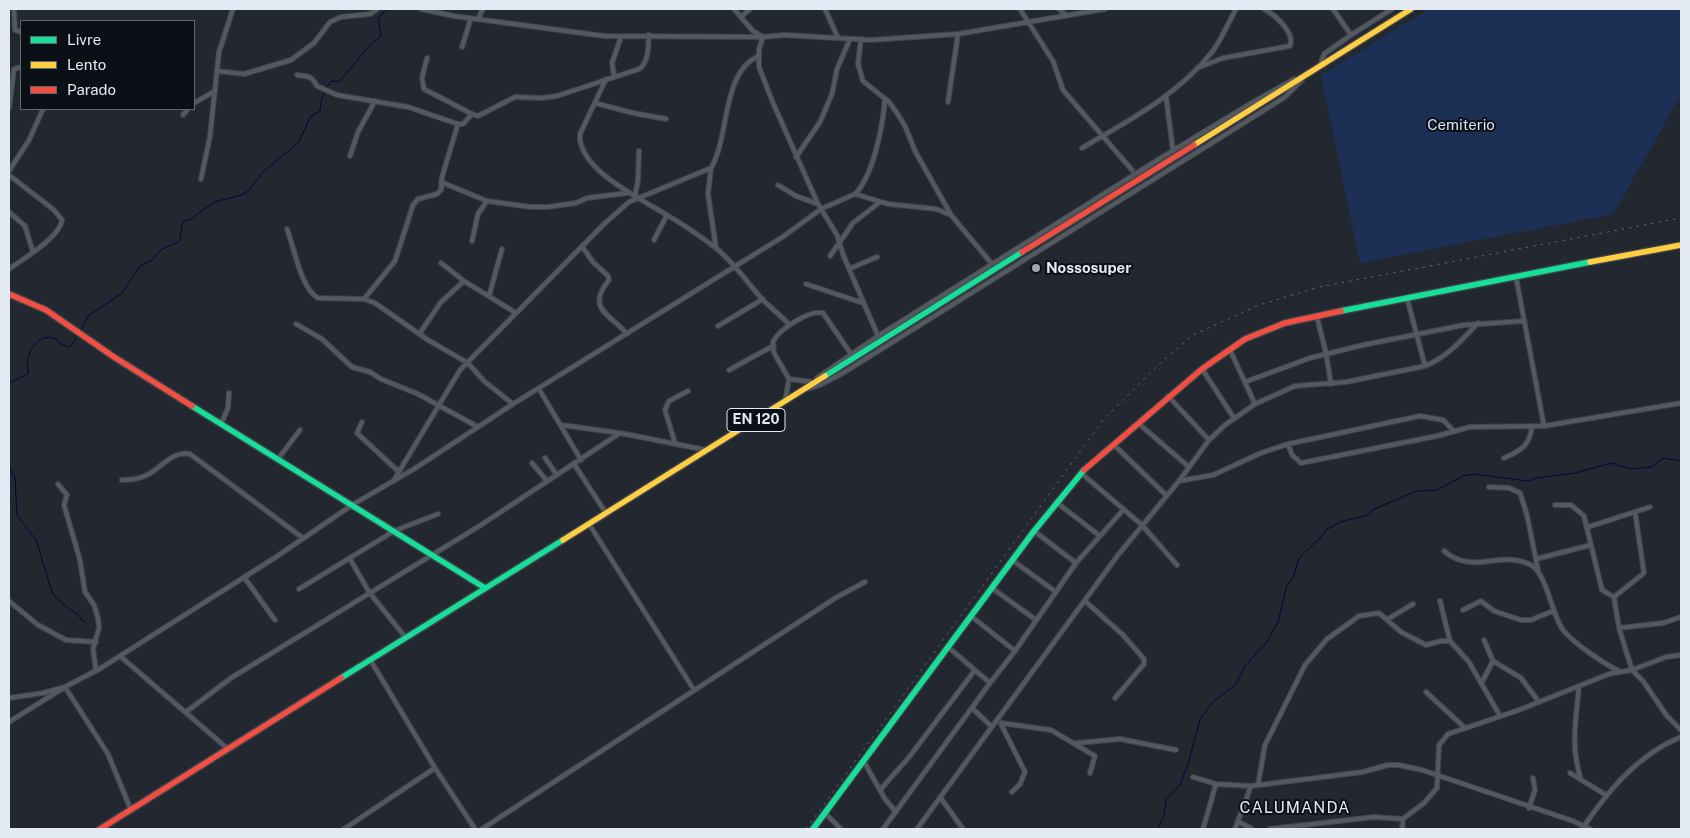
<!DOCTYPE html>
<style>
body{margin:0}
#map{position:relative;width:1690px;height:838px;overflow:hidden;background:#232830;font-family:"Public Sans",sans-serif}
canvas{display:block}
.frame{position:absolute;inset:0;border:10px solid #e3eaf4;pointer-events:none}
.legend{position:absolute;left:20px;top:20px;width:175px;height:90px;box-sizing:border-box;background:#0b1016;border:1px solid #61676f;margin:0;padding:6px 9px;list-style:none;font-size:15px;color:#e3eaf4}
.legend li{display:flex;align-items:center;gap:10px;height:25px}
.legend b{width:25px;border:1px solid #61676f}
</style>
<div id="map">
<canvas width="1690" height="838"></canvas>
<div class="frame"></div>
<ul class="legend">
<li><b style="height:6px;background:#16e098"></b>Livre</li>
<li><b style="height:6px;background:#ffcf43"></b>Lento</li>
<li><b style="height:6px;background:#f24e42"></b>Parado</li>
</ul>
</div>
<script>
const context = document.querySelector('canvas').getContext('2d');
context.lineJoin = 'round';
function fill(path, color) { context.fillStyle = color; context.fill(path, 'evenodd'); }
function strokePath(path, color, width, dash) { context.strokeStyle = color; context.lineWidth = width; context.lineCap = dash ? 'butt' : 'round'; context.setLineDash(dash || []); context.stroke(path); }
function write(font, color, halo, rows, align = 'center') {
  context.font = font + ' "Public Sans",sans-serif'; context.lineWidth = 4; context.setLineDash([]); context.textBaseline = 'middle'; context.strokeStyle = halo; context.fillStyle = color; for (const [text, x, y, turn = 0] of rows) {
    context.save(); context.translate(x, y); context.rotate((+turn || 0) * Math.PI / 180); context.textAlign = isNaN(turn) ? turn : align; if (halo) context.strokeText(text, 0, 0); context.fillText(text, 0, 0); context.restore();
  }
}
fill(new Path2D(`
 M1429,9H1681V95L1613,214L1360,263L1321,75Z`), '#1b3054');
strokePath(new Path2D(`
 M81,331L88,316L122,293L140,266L152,260L162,249L180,241L182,224L184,221L191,219L214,202L242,195L248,191L263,172L298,143L311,116L320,111C321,99 323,90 332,81L339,82L369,46L381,36L378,19L386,9
 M9,383L28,374C29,369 26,362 28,358C30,347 42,334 53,338C60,341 62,347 70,347L79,334
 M9,467L15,478L17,515L36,540L52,592C60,606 74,608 85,623
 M1158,829L1164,815L1166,800L1180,785L1189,761L1200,719L1213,702L1236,684L1245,666L1266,643L1278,622L1287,585L1293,578L1299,558L1321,537L1326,530L1340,522L1367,515L1372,510L1416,491L1437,490L1463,476L1474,474L1529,481L1536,478L1575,473L1611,463L1631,469L1652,467L1663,458L1681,461`), '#03043c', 1);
const street = new Path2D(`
 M14,9L15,30L21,32
 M421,9L454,16L604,36L763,37L759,49V67L773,103L818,204L837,235L844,257L878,336
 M734,9L753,31L763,37L785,35L871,40L958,34L1105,9
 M825,9L838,38
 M1020,9L1053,61L1063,90L1132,170
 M1059,9L1066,15
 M741,17L750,9
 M478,19L483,9
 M1351,35L1392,9
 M861,39L858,64L863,81L889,102L897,113L905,126L915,151L951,215L992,264
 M462,47L471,18
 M427,58L422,78L424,89L472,114
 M1320,66L1324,54L1351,35L1333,9
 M1200,67L1223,58L1290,46C1295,32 1275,15 1264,9
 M217,71L244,74L291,60L314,43L330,22L341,17L370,14L377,9
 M297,75C308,77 311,75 317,86L337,95L408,107L458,124H463L472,114L478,116L515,97L541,98L557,96L639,69C649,62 648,47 649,35
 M614,76L612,63L621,37
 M606,79L580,134C577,169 640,198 665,214C683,224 700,236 716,248C734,263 747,282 762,299C771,308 781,316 790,325
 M1166,96L1173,151
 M948,102L958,34
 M194,103L215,91
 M595,103L633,113L666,119
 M9,108L14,69L21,67
 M183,115L188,109
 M1082,148C1128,121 1178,95 1212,52C1222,39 1228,23 1236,9
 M350,156L358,132L375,101
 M796,157L820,122L832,94L837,69L850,39
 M711,168L708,194L716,248
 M9,171L29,140L43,109
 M9,175L54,210L62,220C60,237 22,260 9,269
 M201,179L210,136L219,52L233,9
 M441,182L487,201L531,207H548L576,203L587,198L627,193
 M778,185L796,196L818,204
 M855,194C874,175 883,124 885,99
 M635,196L638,180L639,151
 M9,212L25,226L33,252
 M287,229C294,247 301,289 318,298L364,299L375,303L428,340L468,363L484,381L513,404
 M654,240L667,215
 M472,241L478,214L487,201
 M583,248L593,262L608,276L609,280C585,310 611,314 627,334
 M830,256L853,223L880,202
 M441,263L464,281
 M849,269L877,257
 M1516,277L1544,426
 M806,284L863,303
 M489,296L502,249
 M1407,298L1425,366
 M364,299L395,261L413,205L418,199L437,194L441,190L442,177L458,124
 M1317,317L1326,353L1331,384
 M296,324L322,339L352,367L370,372L381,379L418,394L478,427
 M718,326L763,299
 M420,333L441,302L464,281L516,313
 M1230,350L1255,404
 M1202,369L1234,418
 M729,370L773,346
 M817,378L878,336L1156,161L1248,105L1294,79
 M789,379L812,382
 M1245,382L1310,358L1363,345L1464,325L1524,321
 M539,389L581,460
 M807,389L820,385L843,373L1231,131L1285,97L1302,80
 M1168,396L1209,440
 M785,401L789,379L774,353L773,342C779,329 809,310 823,313L851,354
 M362,422L357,433L399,472
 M1138,423L1189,467
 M221,424L228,408L229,393
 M561,425L620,433
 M675,443L665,410L669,401L688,391
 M1288,444L1292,455L1301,463L1437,436L1470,427L1544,426L1681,403
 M1114,445L1166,495
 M545,458L557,475
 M1504,458C1521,451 1530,445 1532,426
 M278,459L300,430
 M532,463L547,481
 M574,464L606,513
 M1081,473L1142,525L1177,565
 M122,480C130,480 138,479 145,476C161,469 172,450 190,454L303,538
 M394,480L460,370L604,224L629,202L711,168C730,137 721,72 759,56
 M1179,481L1213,475L1261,453L1288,444L1420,416L1443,420L1454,431
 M58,484L67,495L64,505L80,560L85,592L94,605L98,618L99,628L93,649L96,670
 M1489,487L1509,488L1520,493L1527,515L1538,570
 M1056,502L1100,536
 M1555,505H1571L1584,516L1602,590L1614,597L1619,628L1632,670L1643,681L1667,716L1681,730
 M589,524L694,690
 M1588,527L1650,507
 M1034,531L1076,563
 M1444,551C1473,576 1501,549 1531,565C1547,574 1551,613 1563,630C1573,643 1606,665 1621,672
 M350,559L369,592L406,638
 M1536,559L1591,545
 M1012,560L1056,592
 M244,577L275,620
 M992,588L1036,620
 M299,589L394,531L438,514
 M1614,597L1644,573L1635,512
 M9,601L38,625L66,640L96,642
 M1085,601L1123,635L1144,659V664L1115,698
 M1440,601L1450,641
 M1463,610L1481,601L1494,611L1521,620H1531L1553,611
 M971,616L1015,651
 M1388,619L1413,604
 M1619,628L1663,623L1681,617
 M1484,640L1493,661L1521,678L1539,702
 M948,647L990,683
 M120,656L228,749
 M371,661L435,768L475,829
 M1482,682L1493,661
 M1579,686C1576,723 1570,743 1581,780
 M1426,692L1464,727
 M9,698L43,693L65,687L101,668L276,557L352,505L414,469L513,404L784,236L821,209L855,194L888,204L936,209L951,215
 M972,708L991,726
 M186,712L231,678L481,525L620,433L706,450
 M9,722L65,687L108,754L131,810
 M1001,723L1051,730L1095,756L1090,773
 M1001,724L1025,772L1020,784L1012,792
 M1077,743L1120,739L1176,750
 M864,762L885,799L896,812
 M1570,773L1606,795
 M1193,777L1216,784L1251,786L1363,772L1388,765H1399L1422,770L1573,821L1590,829
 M1258,785L1265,745L1305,665L1327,639L1348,624L1359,616L1379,613L1401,632L1426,645L1441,641H1450L1469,662L1500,716
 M880,790L910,756L975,670
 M940,797L963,829
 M1529,808L1535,790L1533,778
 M825,813L841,829
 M1239,822L1252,829
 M344,829L435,768
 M482,829L837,597L865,582
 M883,829L990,683L1015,651L1076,563L1124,509
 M917,829L1118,555L1179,481L1209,440L1225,425L1255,404L1295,386L1346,382L1425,366C1446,358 1462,340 1478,323
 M1203,829L1216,784
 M1235,829L1251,786
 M1270,829L1374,817L1403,819L1424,803L1437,788L1439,745L1448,734L1519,710L1609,674L1632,670L1666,657L1681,655
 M1402,829L1403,819
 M1582,829C1608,791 1637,755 1681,737`);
const fast = new Path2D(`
 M1341,311L1590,262
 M825,376L1022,252
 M192,406L485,588
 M341,678L563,540
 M813,829L1034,531L1084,470`);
const slow = new Path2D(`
 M1194,145L1411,9
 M1590,262L1681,245
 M563,540L825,376`);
const jam = new Path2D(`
 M1022,252L1194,145
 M9,294L46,310L114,357L192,406
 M1084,470L1202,369L1245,339L1285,323L1341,311
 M100,829L341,678`);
strokePath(street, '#40444c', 6);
strokePath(fast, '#40444c', 8);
strokePath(slow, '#40444c', 8);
strokePath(jam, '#40444c', 8);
strokePath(street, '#54595f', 4);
strokePath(fast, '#16e098', 5.5);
strokePath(slow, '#ffcf43', 5.5);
strokePath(jam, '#f24e42', 5.5);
strokePath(new Path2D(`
 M806,829L1103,420L1157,366L1193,335L1259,305L1319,287L1681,218`), '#63666c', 1, [2.5, 5]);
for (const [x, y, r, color] of [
 [1036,268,5,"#a0a6af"]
]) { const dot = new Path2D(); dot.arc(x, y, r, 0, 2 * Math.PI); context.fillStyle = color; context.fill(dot); strokePath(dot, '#0b1016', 2); }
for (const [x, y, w] of [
 [756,420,58]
]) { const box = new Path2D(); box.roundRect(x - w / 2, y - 11.5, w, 23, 4); context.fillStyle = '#0b1016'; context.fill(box); strokePath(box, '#e3eaf4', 1); }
write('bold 14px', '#e3eaf4', null, [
 ["EN 120",756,420]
]);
write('15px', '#d7e3f6', '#0b1016', [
 ["Cemiterio",1461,125]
]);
write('bold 15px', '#e3eaf4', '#0b1016', [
 ["Nossosuper",1046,268]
], 'left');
context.letterSpacing = '1px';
write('16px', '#e3eaf4', '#0b1016', [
 ["CALUMANDA",1295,808]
]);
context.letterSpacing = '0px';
</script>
